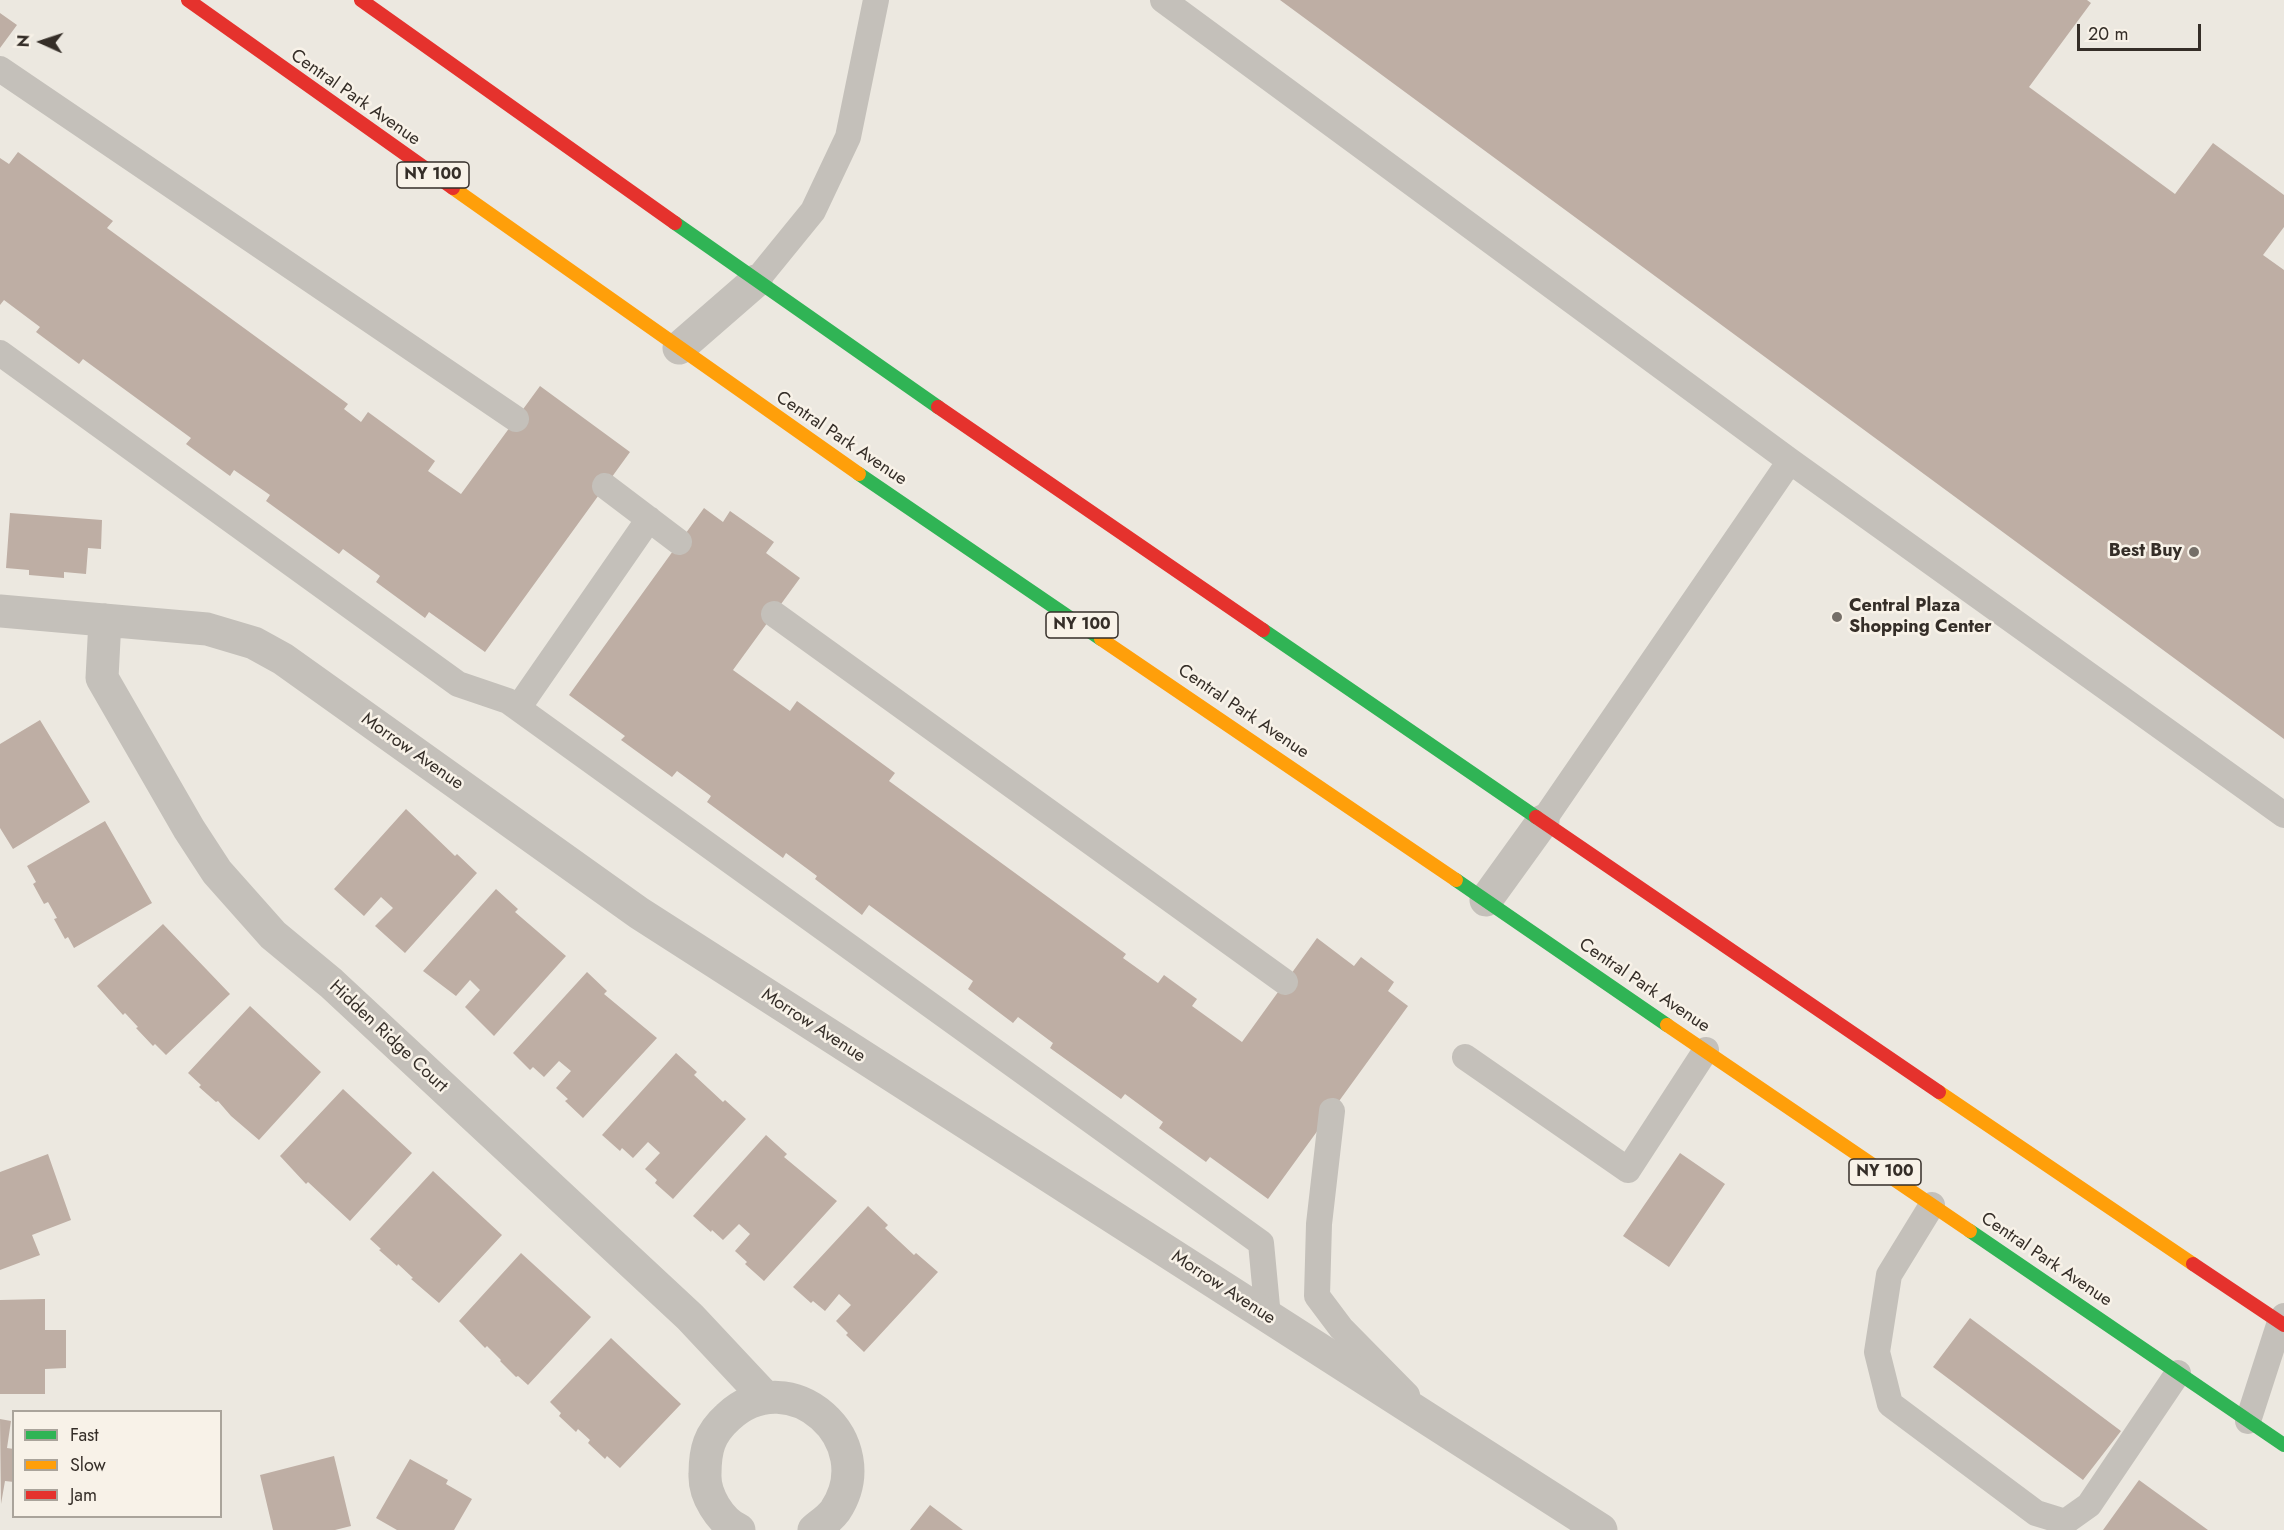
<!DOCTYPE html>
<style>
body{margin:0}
#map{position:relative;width:2284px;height:1530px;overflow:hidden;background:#ece8e0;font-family:Jost,sans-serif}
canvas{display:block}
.legend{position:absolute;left:12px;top:1410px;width:210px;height:108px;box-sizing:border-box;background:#f8f2e8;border:2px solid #aaa49b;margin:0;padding:8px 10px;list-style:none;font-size:18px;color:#352e28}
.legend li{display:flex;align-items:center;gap:12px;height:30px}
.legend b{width:30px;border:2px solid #aaa49b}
.north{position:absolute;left:12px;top:12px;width:60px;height:60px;-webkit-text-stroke:4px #f8f2e8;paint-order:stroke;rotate:273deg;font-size:16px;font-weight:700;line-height:24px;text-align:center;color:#352e28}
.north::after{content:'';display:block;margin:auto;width:21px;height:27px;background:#352e28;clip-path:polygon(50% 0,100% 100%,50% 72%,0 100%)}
.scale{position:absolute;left:2077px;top:24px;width:124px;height:27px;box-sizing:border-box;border:3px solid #352e28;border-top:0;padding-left:8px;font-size:18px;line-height:21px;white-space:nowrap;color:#352e28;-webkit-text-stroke:4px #f8f2e8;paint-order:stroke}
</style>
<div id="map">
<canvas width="2284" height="1530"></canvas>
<ul class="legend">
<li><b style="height:8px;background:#30b455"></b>Fast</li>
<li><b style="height:8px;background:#ff9f0a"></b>Slow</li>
<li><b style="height:8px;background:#e5322d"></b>Jam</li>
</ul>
<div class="north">N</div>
<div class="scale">20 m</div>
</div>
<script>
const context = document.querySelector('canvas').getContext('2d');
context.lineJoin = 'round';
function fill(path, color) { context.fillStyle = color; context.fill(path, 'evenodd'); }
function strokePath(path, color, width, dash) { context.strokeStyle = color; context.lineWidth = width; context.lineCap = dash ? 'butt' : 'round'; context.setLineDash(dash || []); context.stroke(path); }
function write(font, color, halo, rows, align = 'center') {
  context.font = font + ' Jost,sans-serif'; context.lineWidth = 5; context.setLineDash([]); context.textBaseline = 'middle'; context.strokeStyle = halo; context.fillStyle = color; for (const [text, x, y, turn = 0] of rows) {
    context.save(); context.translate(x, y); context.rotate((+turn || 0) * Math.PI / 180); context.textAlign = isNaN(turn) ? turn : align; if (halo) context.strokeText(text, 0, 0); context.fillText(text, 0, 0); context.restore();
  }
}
fill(new Path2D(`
 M1280,0H2087L2091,3L2029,87L2175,194L2213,143L2284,195V227L2263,255L2284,270V739Z
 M0,13L17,25L0,48Z
 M18,152L113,221L107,228L348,404L344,409L361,422L368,412L435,461L428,471L461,494L540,386L630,452L485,652L429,612L425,618L376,582L380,576L343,549L339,554L266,501L270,495L234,470L230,476L186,444L191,438L83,359L79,364L36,332L40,327L4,300L0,305V158L9,164Z
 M704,508L723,522L730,511L774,542L766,553L800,578L733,670L790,711L797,701L895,773L889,781L1126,954L1123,958L1158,983L1164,975L1197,999L1192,1006L1242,1042L1317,938L1354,966L1361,957L1394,982L1388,991L1408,1006L1268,1199L1210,1157L1206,1162L1159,1128L1163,1122L1125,1094L1121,1099L1050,1048L1053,1043L1018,1017L1013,1023L968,989L973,981L869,905L862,915L815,879L817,876L786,853L783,858L707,802L711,796L677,771L672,777L621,740L625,736L569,695Z
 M10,513L102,520L101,549L88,548L86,574L64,572V578L29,575V570L6,568Z
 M40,720L90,802L13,849L0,828V744Z
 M406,809L455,856L457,854L477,873L405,953L375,926L393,908L381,897L364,916L334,889Z
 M105,821L152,903L74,948L68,937L65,939L54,919L57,918L48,902L44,904L33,884L36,882L27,866Z
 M496,889L518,909L515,912L566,956L494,1036L465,1007L480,990L470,980L456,996L423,971Z
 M163,924L230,994L166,1055L155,1044L153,1046L136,1028L138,1027L125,1013L123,1015L97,986Z
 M587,972L607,991L604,994L657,1038L583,1118L565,1101L568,1099L556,1088L571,1071L559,1061L544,1077L533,1067L530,1070L513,1053Z
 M250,1006L321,1072L259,1140L231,1116L218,1101L216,1102L199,1087L201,1085L188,1073Z
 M676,1053L697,1072L694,1075L723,1102L725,1100L746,1119L673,1199L655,1183L657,1180L645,1169L660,1153L648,1142L633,1158L622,1148L620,1151L602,1135Z
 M343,1089L412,1153L350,1221L308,1182L306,1184L280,1156Z
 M766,1135L787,1154L784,1157L837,1201L764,1281L745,1264L747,1262L735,1251L750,1234L739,1224L723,1240L712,1230L711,1232L693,1216Z
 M1680,1153L1725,1184L1669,1267L1623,1236Z
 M48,1154L71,1220L32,1235L40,1255L0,1270V1172Z
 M433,1171L502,1235L439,1303L411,1279L413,1278L398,1264L397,1266L379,1250L381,1249L370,1239Z
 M868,1206L888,1225L885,1228L914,1255L916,1253L938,1272L864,1352L846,1335L848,1333L836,1321L851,1305L839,1294L825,1311L813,1301L811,1303L793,1287Z
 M521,1253L591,1317L528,1385L518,1376L516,1377L500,1361L501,1360L487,1346L485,1348L459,1321Z
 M45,1299V1330H66V1368L45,1369V1394H0V1300Z
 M1970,1318L2121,1431L2083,1480L1933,1367Z
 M611,1338L681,1404L620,1468L607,1456L605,1459L588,1443L590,1440L578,1429L576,1432L559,1416L561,1413L550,1402Z
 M0,1419L11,1421L7,1448L14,1449V1482L5,1481L1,1504Z
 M334,1456L351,1526L335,1530H273L260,1475Z
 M410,1459L448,1480L446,1484L472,1499L454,1530H397L376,1518Z
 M2139,1480L2208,1530H2103Z
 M930,1505L963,1530H910Z`), '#beaea4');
strokePath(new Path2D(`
 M1163,0L1790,461L2284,815
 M0,69L516,419
 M756,281L813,211L848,137L876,0
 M0,353L458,684L508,701L1261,1243L1268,1317
 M605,486L679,542
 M774,614L1285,982
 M518,708L649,519
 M1543,821L1790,461
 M1465,1057L1628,1170L1706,1050
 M1332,1111L1319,1224L1317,1296L1341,1328L1407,1395
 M1932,1205L1889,1275L1877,1352L1890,1404L2036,1513L2065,1522L2089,1505L2178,1373
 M2248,1421L2280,1322L2284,1316`), '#c4c0ba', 26);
strokePath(new Path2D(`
 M679,348L756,281
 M0,611L207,629L254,643L283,659L639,913L1601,1530
 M105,620L102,678L189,829L217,872L273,935L331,983L690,1317L765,1397
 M1486,900L1543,821
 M739,1530C720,1521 704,1495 705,1474C705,1450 709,1434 728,1417C790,1359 882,1441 835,1511C830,1518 821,1524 814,1530`), '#c4c0ba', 33);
strokePath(new Path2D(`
 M675,223L938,407
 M859,474L1101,639
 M1263,630L1536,817
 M1456,880L1667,1025
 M1970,1231L2284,1445`), '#30b455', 14);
strokePath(new Path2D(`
 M453,188L859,474
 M1101,639L1456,880
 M1667,1025L1970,1231
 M1939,1092L2193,1264`), '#ff9f0a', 14);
strokePath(new Path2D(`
 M188,0L453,188
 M361,0L675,223
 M938,407L1263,630
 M1536,817L1939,1092
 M2193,1264L2284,1325`), '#e5322d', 14);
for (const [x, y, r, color] of [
 [2194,552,6,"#756f68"],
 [1837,617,6,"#756f68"]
]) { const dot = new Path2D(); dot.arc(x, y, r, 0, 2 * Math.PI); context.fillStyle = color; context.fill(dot); strokePath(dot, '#f8f2e8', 2); }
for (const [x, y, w] of [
 [433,175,72],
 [1082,625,72],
 [1885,1172,72]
]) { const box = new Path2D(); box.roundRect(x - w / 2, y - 13, w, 26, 4.5); context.fillStyle = '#f8f2e8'; context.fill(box); strokePath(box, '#352e28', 1.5); }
write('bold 16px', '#352e28', null, [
 ["NY 100",433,175],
 ["NY 100",1082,625],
 ["NY 100",1885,1172]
]);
write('18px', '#352e28', '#f8f2e8', [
 ["Central Park Avenue",355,98,35],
 ["Central Park Avenue",841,439,34],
 ["Central Park Avenue",1243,712,34],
 ["Morrow Avenue",412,752,35],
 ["Central Park Avenue",1644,986,34],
 ["Morrow Avenue",813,1026,33],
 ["Hidden Ridge Court",388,1037,43],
 ["Central Park Avenue",2046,1260,34],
 ["Morrow Avenue",1223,1288,33]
]);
write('bold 18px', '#352e28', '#f8f2e8', [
 ["Best Buy",2182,552],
 ["Central Plaza",1849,607,"left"],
 ["Shopping Center",1849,628,"left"]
], 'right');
</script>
